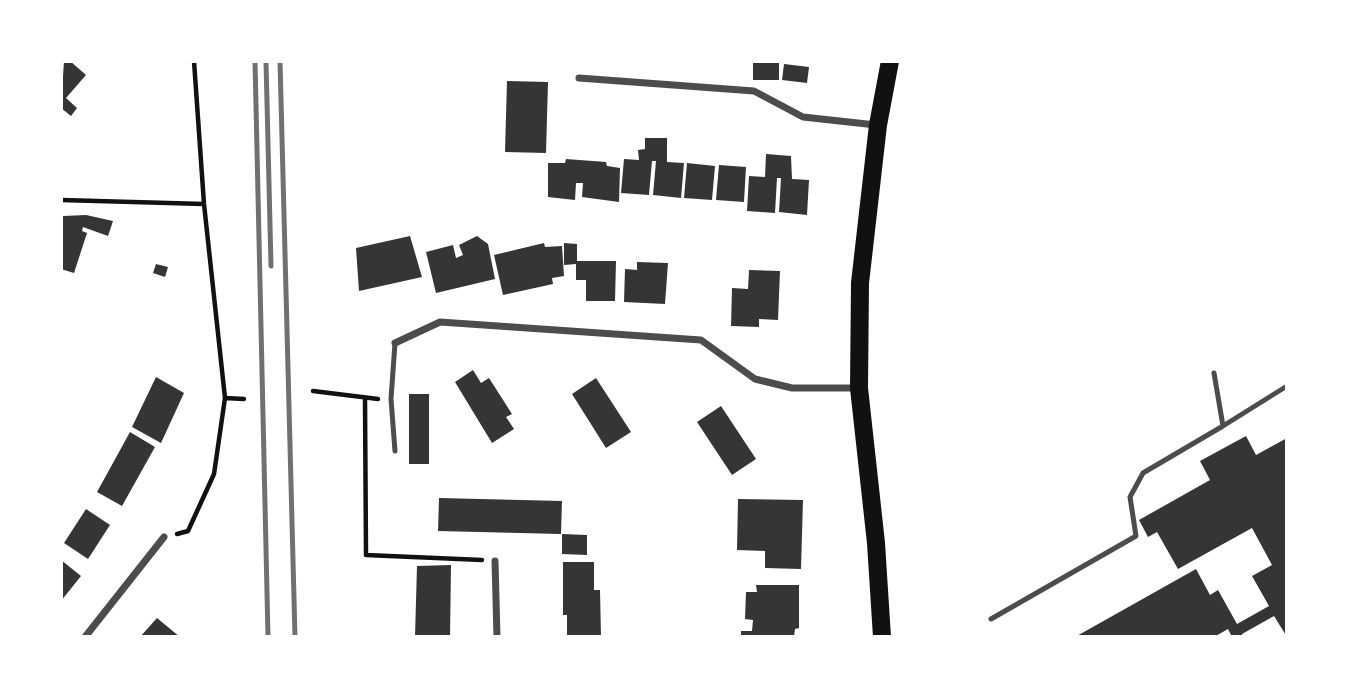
<!DOCTYPE html>
<style>
body{margin:0}
#map{position:relative;width:1348px;height:698px;overflow:hidden;background:#fff;font-family:"Source Serif 4",serif}
canvas{display:block}
.frame{position:absolute;inset:0;border:63px solid #fff;pointer-events:none}
</style>
<div id="map">
<canvas width="1348" height="698"></canvas>
<div class="frame"></div>
</div>
<script>
const context = document.querySelector('canvas').getContext('2d');
context.lineJoin = 'round';
function fill(path, color) { context.fillStyle = color; context.fill(path, 'evenodd'); }
function strokePath(path, color, width, dash) { context.strokeStyle = color; context.lineWidth = width; context.lineCap = dash ? 'butt' : 'round'; context.setLineDash(dash || []); context.stroke(path); }
fill(new Path2D(`
 M64,61H70L86,75L66,98L77,108L71,116L61,108Z
 M753,61H779V80H753Z
 M784,64L809,67L807,83L782,80Z
 M507,81L548,82L546,153L505,152Z
 M645,138H667V162L684,163L681,198L653,195L656,161H652L649,195L621,193L624,159L639,160L638,150L645,149Z
 M766,154L791,156L792,179L809,180L807,215L779,212L781,178H777L775,213L747,211L749,176L765,177Z
 M566,159L606,162L607,166L620,168L619,202L582,197L583,183H576L575,200L548,197V163H565Z
 M687,163L715,166L712,200L684,198Z
 M719,165L746,167L744,202L716,200Z
 M86,215L113,221L108,236L83,227L82,231L87,233L74,273L61,269V220L63,216Z
 M410,236L422,277L359,291L356,248Z
 M477,236L488,244L495,279L436,293L426,252L453,245L456,258L463,255L459,245Z
 M544,243L545,247L562,246L564,276L552,278L553,284L503,295L494,255Z
 M564,243L577,244V261H616L615,301H586V280H576V264L564,265Z
 M637,262L668,263L665,304L624,302L625,269L637,270Z
 M156,264L168,267L165,277L153,273Z
 M749,270L780,271L778,320L759,319V327L731,326L732,288L748,289Z
 M473,370L481,383L489,378L512,414L506,417L514,429L492,443L455,382Z
 M156,377L184,393L161,443L132,427Z
 M596,378L631,432L606,448L572,394Z
 M409,394H429V464H409Z
 M721,406L756,459L732,475L697,422Z
 M130,432L155,447L122,506L97,492Z
 M1246,436L1256,455L1287,438V637L1274,616L1242,634L1243,637H1232L1228,629L1214,637H1075L1196,569L1210,595L1218,590L1237,624L1269,606L1252,576L1272,565L1252,528L1178,569L1157,532L1148,537L1139,520L1210,480L1200,461Z
 M439,498L562,501L561,534L438,531Z
 M738,499L803,500L801,569L765,568V551L737,550Z
 M86,509L110,525L88,559L64,543Z
 M562,534L587,535V555L562,554Z
 M61,560L81,576L61,601Z
 M563,562H594V590H600L601,637H567V615H563Z
 M451,565L450,637H415L417,566Z
 M756,585H799V628L795,629L794,637H741V631H752L753,620L745,619L746,592H757Z
 M157,618L180,637H140Z`), '#353535');
strokePath(new Path2D(`
 M61,200L204,204
 M313,391L378,399
 M225,398L244,399
 M365,400L366,555L482,560
 M177,534L188,531L214,474L225,398L204,204L194,61`), '#111', 4.5);
strokePath(new Path2D(`
 M395,343L391,399L395,451
 M1223,426L1287,386
 M991,619L1136,536L1130,497L1143,473L1223,426L1214,373`), '#4c4c4c', 5);
strokePath(new Path2D(`
 M579,78L754,91L803,117L876,125
 M395,343L440,322L701,340L755,379L792,388H858
 M495,561L497,637
 M85,637L164,537`), '#4c4c4c', 7);
strokePath(new Path2D(`
 M882,637L876,543L859,388L860,283L878,125L890,61`), '#111', 18);
strokePath(new Path2D(`
 M255,61L268,637
 M266,61L271,266
 M280,61L295,637`), '#707070', 5);
</script>
